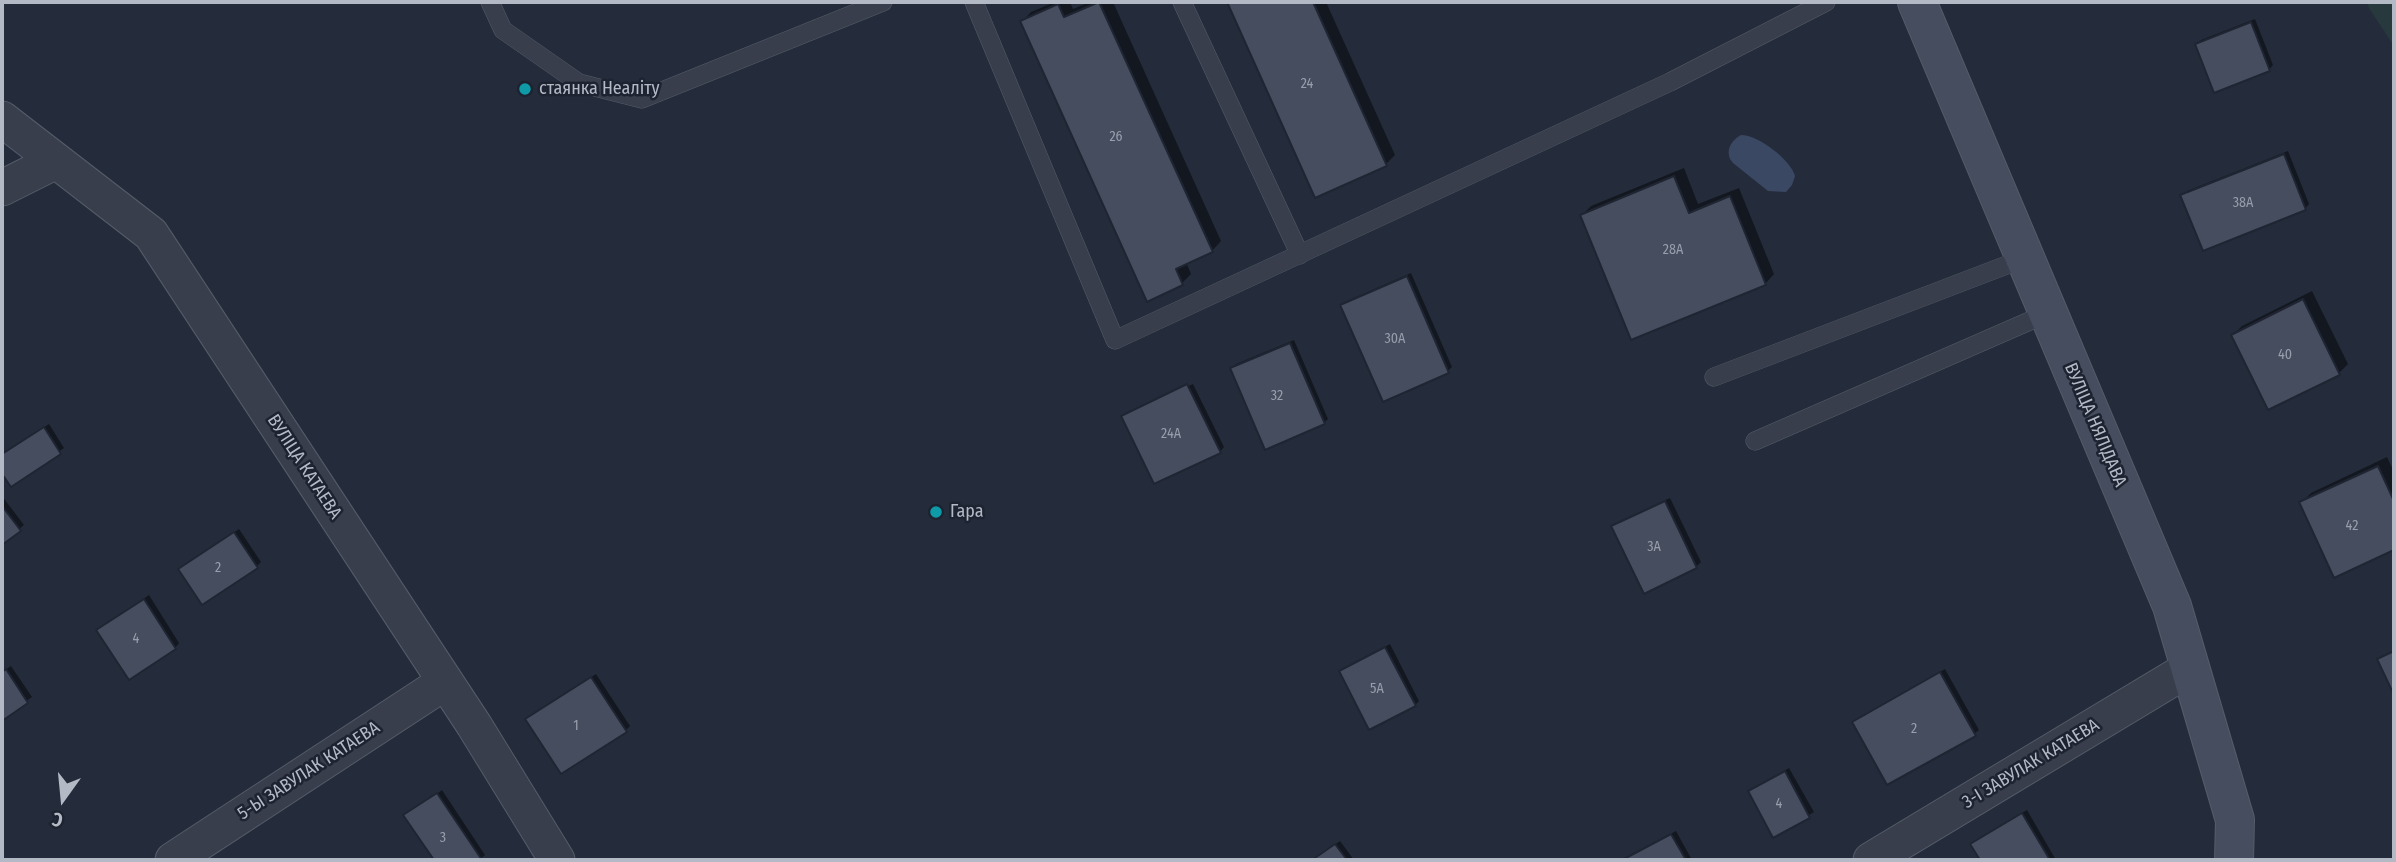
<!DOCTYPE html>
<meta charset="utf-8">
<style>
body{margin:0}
#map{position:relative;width:2396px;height:862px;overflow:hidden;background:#242c3b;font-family:"Fira Sans Condensed",sans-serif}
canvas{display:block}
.frame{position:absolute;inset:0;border:4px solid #b4b9c6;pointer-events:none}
.north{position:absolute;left:28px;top:764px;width:70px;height:70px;-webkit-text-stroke:5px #1d2330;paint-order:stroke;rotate:195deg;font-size:19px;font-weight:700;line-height:28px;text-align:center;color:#b4b9c6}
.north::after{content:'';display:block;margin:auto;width:24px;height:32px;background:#b4b9c6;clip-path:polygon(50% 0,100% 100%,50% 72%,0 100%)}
</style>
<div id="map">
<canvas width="2396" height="862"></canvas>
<div class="frame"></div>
<div class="north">С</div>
</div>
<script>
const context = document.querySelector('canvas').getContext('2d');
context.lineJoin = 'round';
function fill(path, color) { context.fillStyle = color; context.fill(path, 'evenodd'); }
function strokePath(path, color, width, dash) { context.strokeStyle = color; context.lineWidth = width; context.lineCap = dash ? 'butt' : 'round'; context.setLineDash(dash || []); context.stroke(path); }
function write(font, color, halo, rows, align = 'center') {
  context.font = font + ' "Fira Sans Condensed",sans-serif'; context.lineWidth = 5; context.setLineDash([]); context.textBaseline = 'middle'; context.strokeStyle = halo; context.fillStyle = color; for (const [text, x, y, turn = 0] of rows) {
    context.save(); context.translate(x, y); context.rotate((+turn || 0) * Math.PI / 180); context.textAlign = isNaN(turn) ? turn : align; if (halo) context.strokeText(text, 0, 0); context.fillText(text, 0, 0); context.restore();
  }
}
fill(new Path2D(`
 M2367,2H2394V46L2369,8Z`), '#27393d');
fill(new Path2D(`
 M1741,135C1758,135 1790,159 1795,176L1792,185L1786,192L1768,191L1733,163C1724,153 1730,141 1741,135Z`), '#3b4863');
fill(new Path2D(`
 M1055,2H1070L1073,9L1090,2H1113L1221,241L1212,251L1186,262L1191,274L1182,283L1022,22L1031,12Z
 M1229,2H1326L1395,155L1386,164L1316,195Z
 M2255,19L2273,65L2269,70L2197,44L2201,40Z
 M2288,151L2309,204L2305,209L2183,196L2187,191Z
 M1684,168L1698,204L1739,188L1774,274L1765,284L1582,215L1591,206Z
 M1411,273L1452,367L1448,371L1343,305L1347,301Z
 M2312,291L2348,364L2339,373L2233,335L2242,326Z
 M1294,340L1328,419L1324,423L1232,369L1236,364Z
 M1193,384L1224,447L1220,452L1123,416Z
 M49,424L64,448L11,485L2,470V454Z
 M2387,457L2394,472V548L2335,575L2302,502L2311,493Z
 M2,496L24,525L2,543Z
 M1670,498L1701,562L1696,567L1644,591L1613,527L1618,522Z
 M239,529L261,562L256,567L180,569Z
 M149,595L179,643L175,648L99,630Z
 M1390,644L1419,701L1415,705L1341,671Z
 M11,666L32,697L2,718V672Z
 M1945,669L1979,730L1974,734L1854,722Z
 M596,674L630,726L626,730L532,715Z
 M1789,768L1814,812L1774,836L1750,791Z
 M442,790L485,855L479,860H436L406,816Z
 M2027,810L2056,860H1982L1972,844Z
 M1676,831L1692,860H1625L1629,856Z
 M1340,841L1354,860H1313Z`), '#0007');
const building = new Path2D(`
 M1099,2L1213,252L1176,269L1183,285L1147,302L1020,21L1058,4L1064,17Z
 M1227,2H1313L1387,166L1315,198Z
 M2251,22L2270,71L2214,93L2195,44Z
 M2284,154L2306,210L2203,251L2180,195Z
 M1674,176L1689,213L1730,196L1766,285L1631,340L1580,215Z
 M1407,276L1449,373L1383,402L1340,305Z
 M2303,299L2340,375L2268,410L2231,335Z
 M1290,343L1325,424L1265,450L1230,368Z
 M1187,384L1221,453L1154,484L1121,416Z
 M44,427L61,454L11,487L2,474V454Z
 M2378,466L2394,501V550L2334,578L2299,502Z
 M1665,501L1697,568L1644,594L1611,526Z
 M2,506L21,531L2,545Z
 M234,532L258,568L202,605L178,569Z
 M144,599L176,649L129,680L96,630Z
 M1385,647L1416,706L1369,730L1339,671Z
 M2394,651V695L2377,659Z
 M6,669L28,703L2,721V672Z
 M1940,672L1976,736L1887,785L1852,722Z
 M591,677L627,732L561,774L525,719Z
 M1785,771L1810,818L1773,838L1748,791Z
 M437,793L482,860H434L403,815Z
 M2022,813L2050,860H1980L1970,844Z
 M1671,834L1686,860H1622Z
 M1335,844L1347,860H1312Z`);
fill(building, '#464d5e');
strokePath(building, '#1f2532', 2);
const lane = new Path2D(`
 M490,2L503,30L579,83L642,99L883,2
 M974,2L1115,340L1670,82L1826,2
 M1182,2L1300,255
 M1714,377L2025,258
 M1755,441L2048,313`);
const street = new Path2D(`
 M2,119L151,234L474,725L557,860
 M2,188L56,161
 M173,860L445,682
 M1871,860L2190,668`);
const secondary = new Path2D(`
 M1917,2L2172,606L2235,820L2234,860`);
strokePath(lane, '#565c69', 19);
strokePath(street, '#565c69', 37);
strokePath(secondary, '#565c69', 40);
strokePath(lane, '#383e4b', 18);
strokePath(street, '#383e4b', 35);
strokePath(secondary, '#464d5e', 38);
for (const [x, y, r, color] of [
 [525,89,7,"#0f9aa8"],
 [936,512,7,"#0f9aa8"]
]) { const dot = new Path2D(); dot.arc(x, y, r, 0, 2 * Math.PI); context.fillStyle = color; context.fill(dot); strokePath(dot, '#1d2330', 2.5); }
write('14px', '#989eac', null, [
 ["24",1307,84],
 ["26",1116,137],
 ["38А",2243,203],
 ["28А",1673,250],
 ["30А",1395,339],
 ["40",2285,355],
 ["32",1277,396],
 ["24А",1171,434],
 ["42",2352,526],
 ["3А",1654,547],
 ["2",218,568],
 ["4",136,639],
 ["5А",1377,689],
 ["1",576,726],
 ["2",1914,729],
 ["4",1779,804],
 ["3",443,838]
]);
write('18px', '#b4b9c6', '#1d2330', [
 ["стаянка Неаліту",539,89],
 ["Гара",950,512]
], 'left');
write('18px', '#b4b9c6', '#1d2330', [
 ["ВУЛІЦА НЯЛІДАВА",2095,425,67],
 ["ВУЛІЦА КАТАЕВА",304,467,57],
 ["3-І ЗАВУЛАК КАТАЕВА",2031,764,-31],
 ["5-Ы ЗАВУЛАК КАТАЕВА",309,771,-33]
]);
</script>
